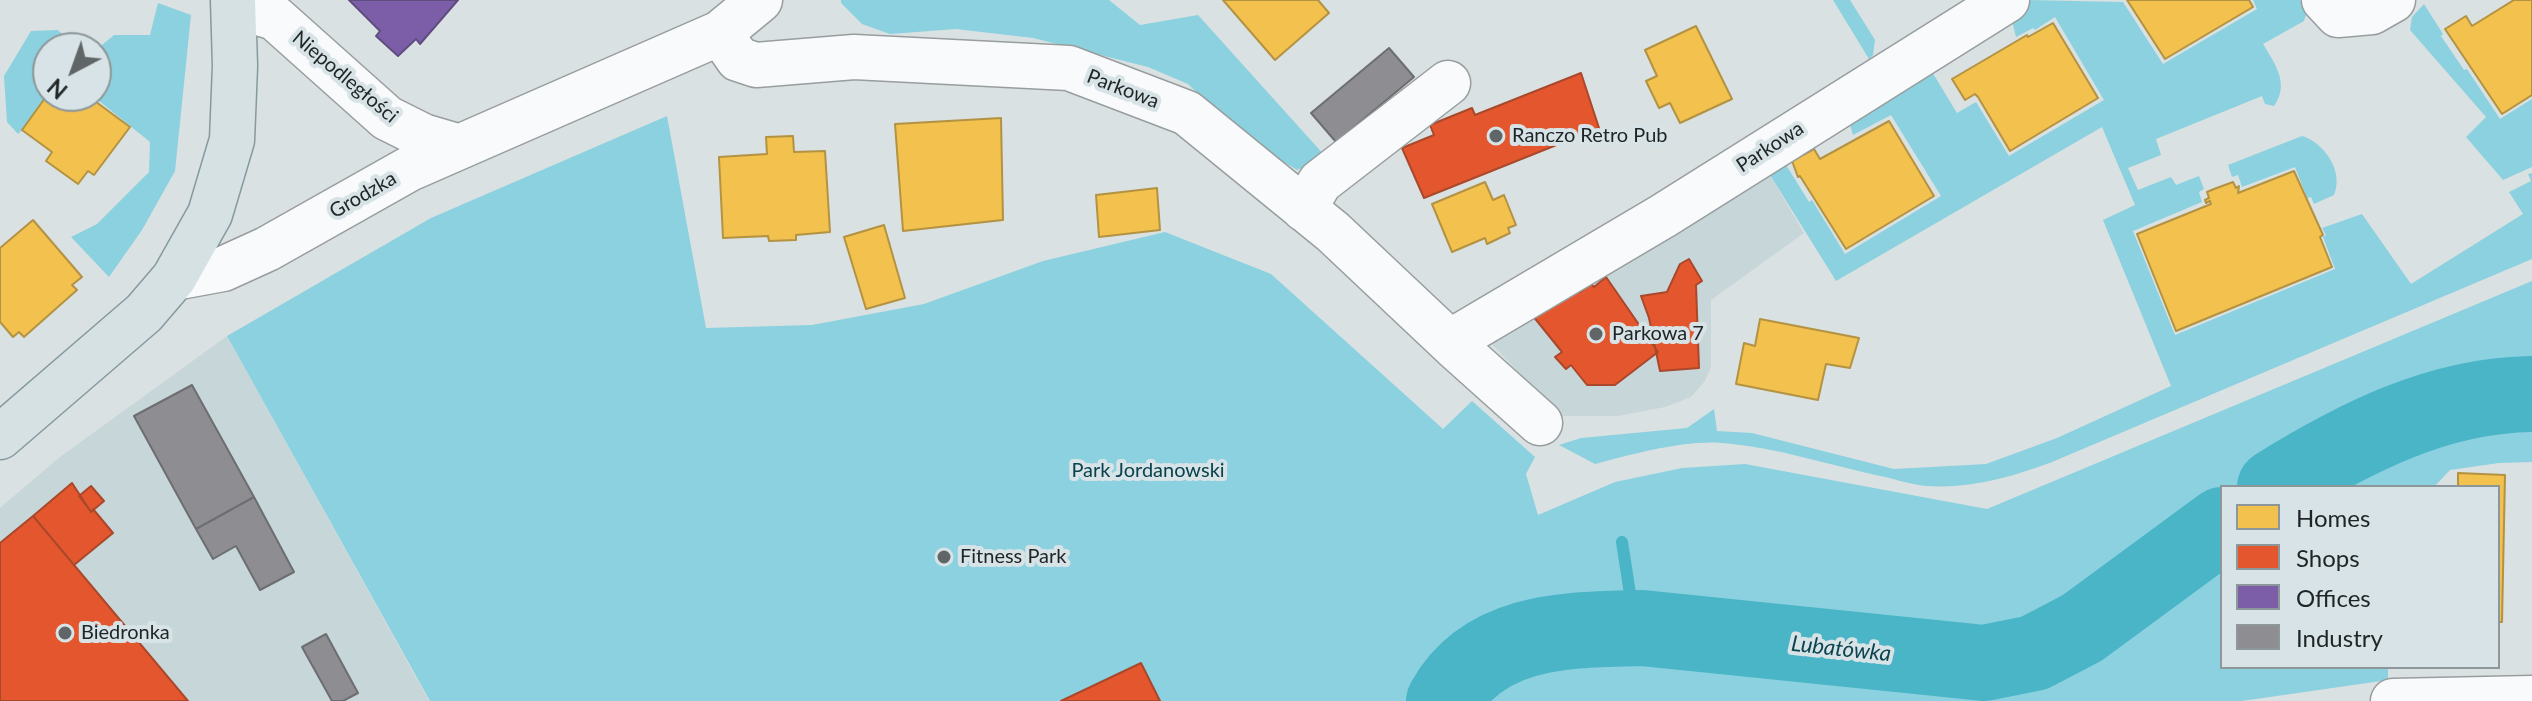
<!DOCTYPE html>
<meta charset="utf-8">
<style>
body{margin:0}
#map{position:relative;width:2532px;height:701px;overflow:hidden;background:#dae1e2;font-family:Lato,sans-serif}
canvas{display:block}
.legend{position:absolute;left:2220px;top:485px;width:280px;height:184px;box-sizing:border-box;background:#d7e3e6;border:2px solid #8d9799;margin:0;padding:10px 14px;list-style:none;font-size:24px;color:#1f2425}
.legend li{display:flex;align-items:center;gap:16px;height:40px}
.legend b{width:40px;border:2px solid #8d9799}
.north{position:absolute;left:32px;top:32px;width:80px;height:80px;box-sizing:border-box;background:#d7e3e6;border:2px solid #8d9799;border-radius:50%;rotate:221deg;font-size:22px;font-weight:700;line-height:32px;text-align:center;color:#1f2425}
.north::after{content:'';display:block;margin:auto;width:28px;height:36px;background:#606667;clip-path:polygon(50% 0,100% 100%,50% 72%,0 100%)}
</style>
<div id="map">
<canvas width="2532" height="701"></canvas>
<ul class="legend">
<li><b style="height:22px;background:#f2c14e"></b>Homes</li>
<li><b style="height:22px;background:#e4572e"></b>Shops</li>
<li><b style="height:22px;background:#7b5ea7"></b>Offices</li>
<li><b style="height:22px;background:#8d8d92"></b>Industry</li>
</ul>
<div class="north">N</div>
</div>
<script>
const context = document.querySelector('canvas').getContext('2d');
context.lineJoin = 'round';
function fill(path, color) { context.fillStyle = color; context.fill(path, 'evenodd'); }
function strokePath(path, color, width, dash) { context.strokeStyle = color; context.lineWidth = width; context.lineCap = dash ? 'butt' : 'round'; context.setLineDash(dash || []); context.stroke(path); }
function write(font, color, halo, rows, align = 'center') {
  context.font = font + ' Lato,sans-serif'; context.lineWidth = 8; context.setLineDash([]); context.textBaseline = 'middle'; context.strokeStyle = halo; context.fillStyle = color; for (const [text, x, y, turn = 0] of rows) {
    context.save(); context.translate(x, y); context.rotate((+turn || 0) * Math.PI / 180); context.textAlign = isNaN(turn) ? turn : align; if (halo) context.strokeText(text, 0, 0); context.fillText(text, 0, 0); context.restore();
  }
}
fill(new Path2D(`
 M1767,170L1804,233L1711,300V367L1705,381L1691,397L1665,407L1618,416H1560L1485,337Z
 M227,336L429,701H0V508L60,457Z`), '#c7d6d9');
fill(new Path2D(`
 M841,0H1109L1140,25L1198,15L1326,157L1297,170L1246,139L1188,84L1148,67L1033,38L956,29L890,34L862,24L841,3Z
 M1833,0H1850L1875,40L1873,55L1869,59Z
 M2027,0L2123,2L2163,64L2257,9L2253,0H2300L2308,9L2304,21L2263,44C2275,64 2290,84 2274,106L2265,104L2262,96L2156,139L2161,155L2128,168L2138,190L2171,177L2176,185L2199,176L2204,189L2199,192L2202,202L2133,231L2175,335L2335,269L2323,237L2326,235L2322,228L2362,214L2411,284L2523,214L2509,192L2531,181L2528,174L2532,173V259L2052,462C2011,477 1971,489 1927,486C1913,485 1898,480 1885,477C1831,466 1777,447 1722,443C1684,440 1633,454 1595,464L1559,445L1581,438L1687,428L1714,409L1717,431L1752,433L1894,469L1986,464L2057,438L2171,386L2103,220L2135,205L2102,127L1836,281L1767,170L1783,160L1809,202L1812,200L1845,254L1941,196L1891,115L1853,135L1849,121L1926,62L1957,113L1976,102L2009,156L2104,100L2055,17L2035,30L2033,28L2016,37L2012,21Z
 M158,3L191,15L175,171L142,230L109,277L71,237L97,224L149,172L150,142L93,96H96V50L114,35H150Z
 M2424,4L2443,34L2441,36L2464,70L2467,69L2500,119L2532,99V167L2503,180L2466,137L2486,117L2410,30L2412,17Z
 M58,30L76,48H48V96H57L18,134L7,122L4,76L31,31Z
 M667,116L706,328L812,325L924,304L1043,261L1165,232L1271,274L1443,429L1472,401L1535,457L1526,474L1538,515L1615,482L1682,468L1745,464L1987,509L2532,281V462L2499,463L2450,470L2434,487H2222V667H2388V680L2242,701H430L227,336L431,218Z
 M2302,136C2325,143 2344,172 2334,195L2314,204L2311,197L2307,198L2295,167L2242,187L2238,175L2232,177L2228,165Z`), '#8bd1df');
const homes = new Path2D(`
 M1223,0H1318L1329,13L1275,60Z
 M2127,0H2249L2253,7L2165,59Z
 M2514,0H2532V95L2502,114L2445,29L2466,16L2472,26Z
 M2053,23L2098,98L2010,151L1978,97L1975,94L1965,100L1952,79L2027,35L2028,37Z
 M1696,26L1732,99L1680,123L1670,103L1659,108L1646,81L1657,76L1645,50Z
 M48,94L88,96L130,127L94,175L88,171L78,184L46,161L52,152L22,130Z
 M1001,118L1003,220L903,231L895,124Z
 M1889,121L1934,196L1846,249L1800,176L1798,177L1792,161L1814,149L1820,159Z
 M793,136L794,152L825,151L830,232L796,235V240L769,241L768,236L723,238L719,157L767,154L766,137Z
 M2294,171L2323,235L2320,237L2332,267L2176,331L2137,234L2211,204L2210,201L2206,203L2205,200L2209,198L2207,192L2214,189L2233,182L2236,188L2239,186L2238,193Z
 M1485,182L1493,200L1504,195L1516,225L1508,228L1510,233L1487,244L1485,238L1452,252L1432,204Z
 M1157,188L1160,230L1099,237L1096,195Z
 M33,220L82,277L72,285L77,290L24,337L19,332L13,337L0,322V248Z
 M884,225L905,298L866,309L844,237Z
 M1760,319L1859,338L1850,368L1826,364L1818,400L1736,384L1744,343L1755,346Z
 M2458,473L2505,475L2502,622H2498V487H2458Z`);
fill(homes, '#f2c14e');
strokePath(homes, '#b39242', 2);
const shops = new Path2D(`
 M1581,73L1599,128L1424,198L1402,148L1434,135L1430,125L1472,108L1475,115Z
 M1689,259L1702,281L1696,285L1699,368L1660,371L1649,318L1641,296L1667,292L1680,264Z
 M1606,277L1658,352L1615,385H1587L1571,365L1566,369L1555,357L1562,352L1533,316L1574,285L1580,292L1591,284L1594,287Z
 M72,483L91,512L93,509L113,533L74,565L33,516Z
 M91,486L104,501L91,512L79,496Z
 M33,516L74,565L188,701H0V543Z
 M1141,663L1160,701H1061Z`);
fill(shops, '#e4572e');
strokePath(shops, '#a9482b', 2);
const offices = new Path2D(`
 M349,0H458L420,44L416,39L398,56L376,36L380,31Z`);
fill(offices, '#7b5ea7');
strokePath(offices, '#5f4d80', 2);
const industry = new Path2D(`
 M1389,48L1414,77L1336,142L1311,113Z
 M192,385L254,497L196,529L134,416Z
 M254,497L294,572L260,590L236,546L213,559L196,529Z
 M326,634L358,693L343,701H332L302,647Z`);
fill(industry, '#8d8d92');
strokePath(industry, '#6c6e71', 2);
strokePath(new Path2D(`
 M1622,542L1631,600L1626,628`), '#4ab5c7', 12);
strokePath(new Path2D(`
 M2275,487C2353,439 2437,395 2532,394
 M1444,701C1485,628 1569,630 1642,628L1984,663L2034,653L2082,628L2222,525`), '#4ab5c7', 76);
const minor = new Path2D(`
 M2324,0L2338,15L2372,12L2393,0
 M234,6L275,18L387,118L423,136L457,146
 M720,33L738,59L756,65L854,57L1069,68L1187,113L1333,232L1454,346L1540,423
 M1304,209L1320,182L1448,83
 M174,278L223,269L267,249L409,169L720,33L760,0
 M1454,346L1460,336L1663,216L2007,0
 M2393,701L2532,698`);
const major = new Path2D(`
 M0,437L144,313L174,278L210,214L232,140L235,66L233,0`);
strokePath(minor, '#989d9e', 47);
strokePath(major, '#859a9e', 47);
strokePath(minor, '#f9fafb', 44);
strokePath(major, '#d6e1e3', 44);
for (const [x, y, r, color] of [
 [1496,136,8,"#606667"],
 [1596,334,8,"#606667"],
 [944,557,8,"#606667"],
 [65,633,8,"#606667"]
]) { const dot = new Path2D(); dot.arc(x, y, r, 0, 2 * Math.PI); context.fillStyle = color; context.fill(dot); strokePath(dot, '#d7e3e6', 3); }
write('20px', '#1f2425', '#d7e3e6', [
 ["Niepodległości",345,77,40],
 ["Parkowa",1123,89,21],
 ["Parkowa",1770,147,-33],
 ["Grodzka",363,195,-30]
]);
write('20px', '#1f2425', '#d7e3e6', [
 ["Ranczo Retro Pub",1512,136],
 ["Parkowa 7",1612,334],
 ["Fitness Park",960,557],
 ["Biedronka",81,633]
], 'left');
write('20px', '#0a434d', '#d7e3e6', [
 ["Park Jordanowski",1148,471]
]);
write('italic 22px', '#0b444e', '#d7e3e6', [
 ["Lubatówka",1841,649,6]
]);
</script>
